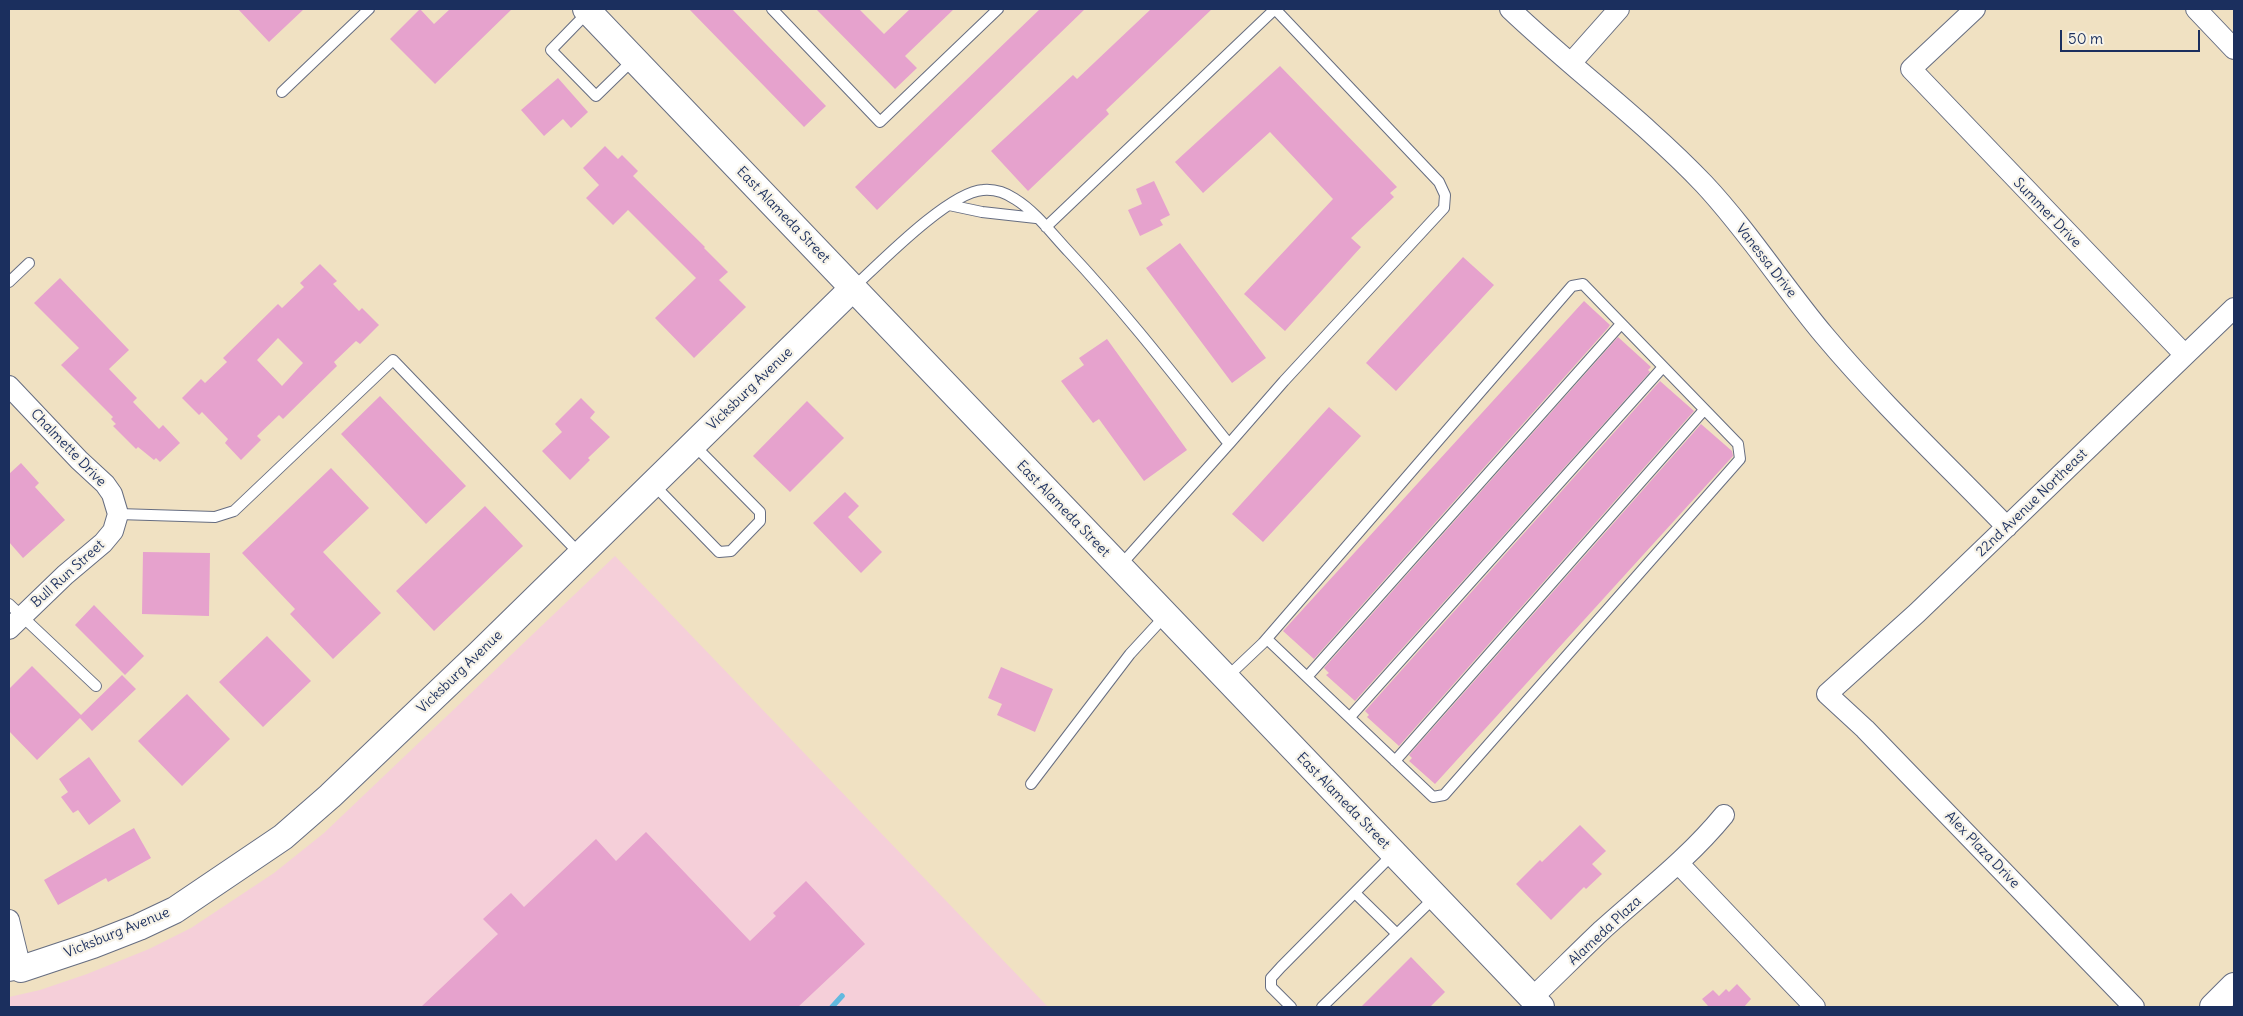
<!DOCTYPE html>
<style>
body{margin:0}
#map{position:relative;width:2243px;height:1016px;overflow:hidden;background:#f0e1c2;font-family:Delius,sans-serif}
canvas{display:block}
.frame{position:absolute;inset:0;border:10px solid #1b2f5e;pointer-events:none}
.scale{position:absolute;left:2060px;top:30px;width:140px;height:22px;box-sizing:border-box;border:2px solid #1b2f5e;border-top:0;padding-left:6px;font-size:15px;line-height:18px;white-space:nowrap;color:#1b2f5e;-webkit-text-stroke:4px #f7f3e8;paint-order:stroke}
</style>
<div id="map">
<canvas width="2243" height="1016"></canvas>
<div class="frame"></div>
<div class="scale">50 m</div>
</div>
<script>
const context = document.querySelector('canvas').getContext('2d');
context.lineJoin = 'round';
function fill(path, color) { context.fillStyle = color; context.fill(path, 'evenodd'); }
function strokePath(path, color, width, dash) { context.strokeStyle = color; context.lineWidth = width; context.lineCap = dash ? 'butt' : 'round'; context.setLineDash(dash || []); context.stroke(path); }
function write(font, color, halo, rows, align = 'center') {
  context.font = font + ' Delius,sans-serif'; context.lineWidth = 4.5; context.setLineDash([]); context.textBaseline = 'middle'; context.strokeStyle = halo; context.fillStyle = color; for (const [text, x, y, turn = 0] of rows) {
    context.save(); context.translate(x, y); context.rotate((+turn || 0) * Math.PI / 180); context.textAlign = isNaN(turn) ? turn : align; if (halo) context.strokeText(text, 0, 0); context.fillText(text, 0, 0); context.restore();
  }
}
fill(new Path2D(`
 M615,556L1048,1007H9V997L40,990L87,974L149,949L191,928L274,873L324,833Z`), '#f5cfd9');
strokePath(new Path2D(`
 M832,1007L842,996`), '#62b9df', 5.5);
fill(new Path2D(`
 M238,9H304L269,42Z
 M420,9L434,24L450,9H512L435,84L390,39Z
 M689,9H732L826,106L804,127Z
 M816,9H859L884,34L910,9H954L905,56L917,68L895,89Z
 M1040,9H1085L877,210L855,187Z
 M1151,9H1212L1106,110L1109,114L1028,191L991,151L1073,75L1077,79Z
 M1280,66L1397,187L1390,193L1394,197L1351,238L1361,247L1285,331L1244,294L1333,199L1270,132L1203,193L1175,162Z
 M558,78L588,112L571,128L563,119L544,136L521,110Z
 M605,146L618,159L622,155L638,171L633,176L705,247L704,248L728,272L719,280L746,307L694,358L655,318L696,278L628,210L613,225L586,198L599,185L583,168Z
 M1154,181L1170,215L1160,220L1163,225L1140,236L1128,210L1142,204L1136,189Z
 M1180,243L1266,358L1232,383L1146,268Z
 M1463,257L1494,285L1396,391L1366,363Z
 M320,264L337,281L333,284L359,311L362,308L379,325L360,344L356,341L334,362L337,366L283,419L279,415L257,436L261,440L241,460L225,443L228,439L202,412L199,415L182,398L201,379L205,383L227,362L223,358L278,304L282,308L304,287L300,283ZM278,338L303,363L282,386L257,360Z
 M60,278L129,350L109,369L137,398L133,402L159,429L163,425L180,443L160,462L156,458L154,460L138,447L136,449L113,426L116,424L111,419L113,417L61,365L79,348L34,303Z
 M1584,301L1610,325L1608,328L1314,659L1283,631Z
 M1618,337L1651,367L1648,370L1650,372L1355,701L1326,675L1329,673L1324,668Z
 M1107,339L1187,450L1144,481L1099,419L1093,423L1061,381L1084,365L1079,358Z
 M1660,381L1694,411L1399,746L1367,717L1369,715L1365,711Z
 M380,396L466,486L426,524L341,434Z
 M581,398L595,412L590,418L610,437L588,458L590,460L570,480L542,451L562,432L555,424Z
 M807,401L844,438L790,492L753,456Z
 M1329,407L1361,436L1263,542L1232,514Z
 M1701,424L1732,451L1733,456L1435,784L1409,761L1412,758L1409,755Z
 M21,463L39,483L35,487L65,520L23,558L9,542V474Z
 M331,468L369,508L323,552L381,613L333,659L290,614L295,609L242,553Z
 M845,492L859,506L848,517L882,552L861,573L813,523Z
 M485,506L523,546L434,631L396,591Z
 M143,552L210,553L209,616L142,614Z
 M94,605L144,656L125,675L75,625Z
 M267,636L311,681L263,727L219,682Z
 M32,666L81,715L122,675L136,689L92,731L80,718L37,760L9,731V689Z
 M1001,667L1053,689L1035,732L997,715L1002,704L988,698Z
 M187,694L230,739L182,786L138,741Z
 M89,757L121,801L89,825L78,810L73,813L61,797L68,792L59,779Z
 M1580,825L1606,851L1592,864L1602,874L1586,889L1584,887L1551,920L1516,884L1540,860L1542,862Z
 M134,828L151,858L108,882L106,878L58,905L44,880Z
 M646,832L750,941L776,916L773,913L806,881L865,944L798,1007H421L498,934L483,919L511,893L524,907L596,839L616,861Z
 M1411,957L1445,992L1430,1007H1361Z
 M1737,984L1751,999L1744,1007H1707L1708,1006L1702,999L1713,990L1719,996L1726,989L1729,992Z`), '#e6a2cd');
const service = new Path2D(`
 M772,9L880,122L998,9
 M588,12L551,50L596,96L634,59
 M282,92L369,9
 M949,205L982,212L1036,218
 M1046,227L1275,9L1439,182L1445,195L1444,208L1284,381L1229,444
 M9,282L29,263
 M854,287C880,263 949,192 983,190C994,189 1006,193 1015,199C1036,212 1052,234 1069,252C1126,313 1177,379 1229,444L1119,567
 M654,485L719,552L731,551L760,521V512L694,445
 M118,514L215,517L234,511L393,360L580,554
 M9,604L96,686
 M1307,677L1621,324
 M1226,678L1263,643L1572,286L1583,284L1738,444L1740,459L1444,795L1433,797L1267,639
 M1350,717L1663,367
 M1395,761L1704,410
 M1031,784L1130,654L1165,616
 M1355,893L1397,934
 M1291,1007L1271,987V978L1281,967L1393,854
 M1322,1007L1435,897`);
const minor = new Path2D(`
 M1510,9C1573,69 1644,121 1704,184C1748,231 1783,286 1824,335C1881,403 1946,464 2007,527
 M1975,9L1911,69L2185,355
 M2196,9L2234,49
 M1571,63L1619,9
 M9,386L79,460L105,484L112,494L118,514L113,531L103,543L65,575L9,629
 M1679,864L1815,1007
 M9,920L21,969L9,971
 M1532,998C1555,976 1578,953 1601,931C1643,893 1688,859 1724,815
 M2134,1007L1865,729L1827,694L1917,613L2234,308`);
const tertiary = new Path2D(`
 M586,9L1541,1007
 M21,969L93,945L139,927L175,910L283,837L330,796L478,655L853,288
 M2213,1007L2234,986`);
strokePath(service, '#666d81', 12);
strokePath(minor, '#666d81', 22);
strokePath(tertiary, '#666d81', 28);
strokePath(service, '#fff', 10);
strokePath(minor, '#fff', 20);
strokePath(tertiary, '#fff', 26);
write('14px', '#1b2f5e', '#f7f3e8', [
 ["Summer Drive",2047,213,46],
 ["East Alameda Street",783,215,46],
 ["Vanessa Drive",1766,261,52],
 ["Vicksburg Avenue",750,389,-44],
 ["Chalmette Drive",68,448,46],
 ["22nd Avenue Northeast",2032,503,-44],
 ["East Alameda Street",1063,509,46],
 ["Bull Run Street",68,574,-42],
 ["Vicksburg Avenue",460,672,-44],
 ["East Alameda Street",1343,801,46],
 ["Alex Plaza Drive",1982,850,46],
 ["Alameda Plaza",1605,931,-43],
 ["Vicksburg Avenue",117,933,-22]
]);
</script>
